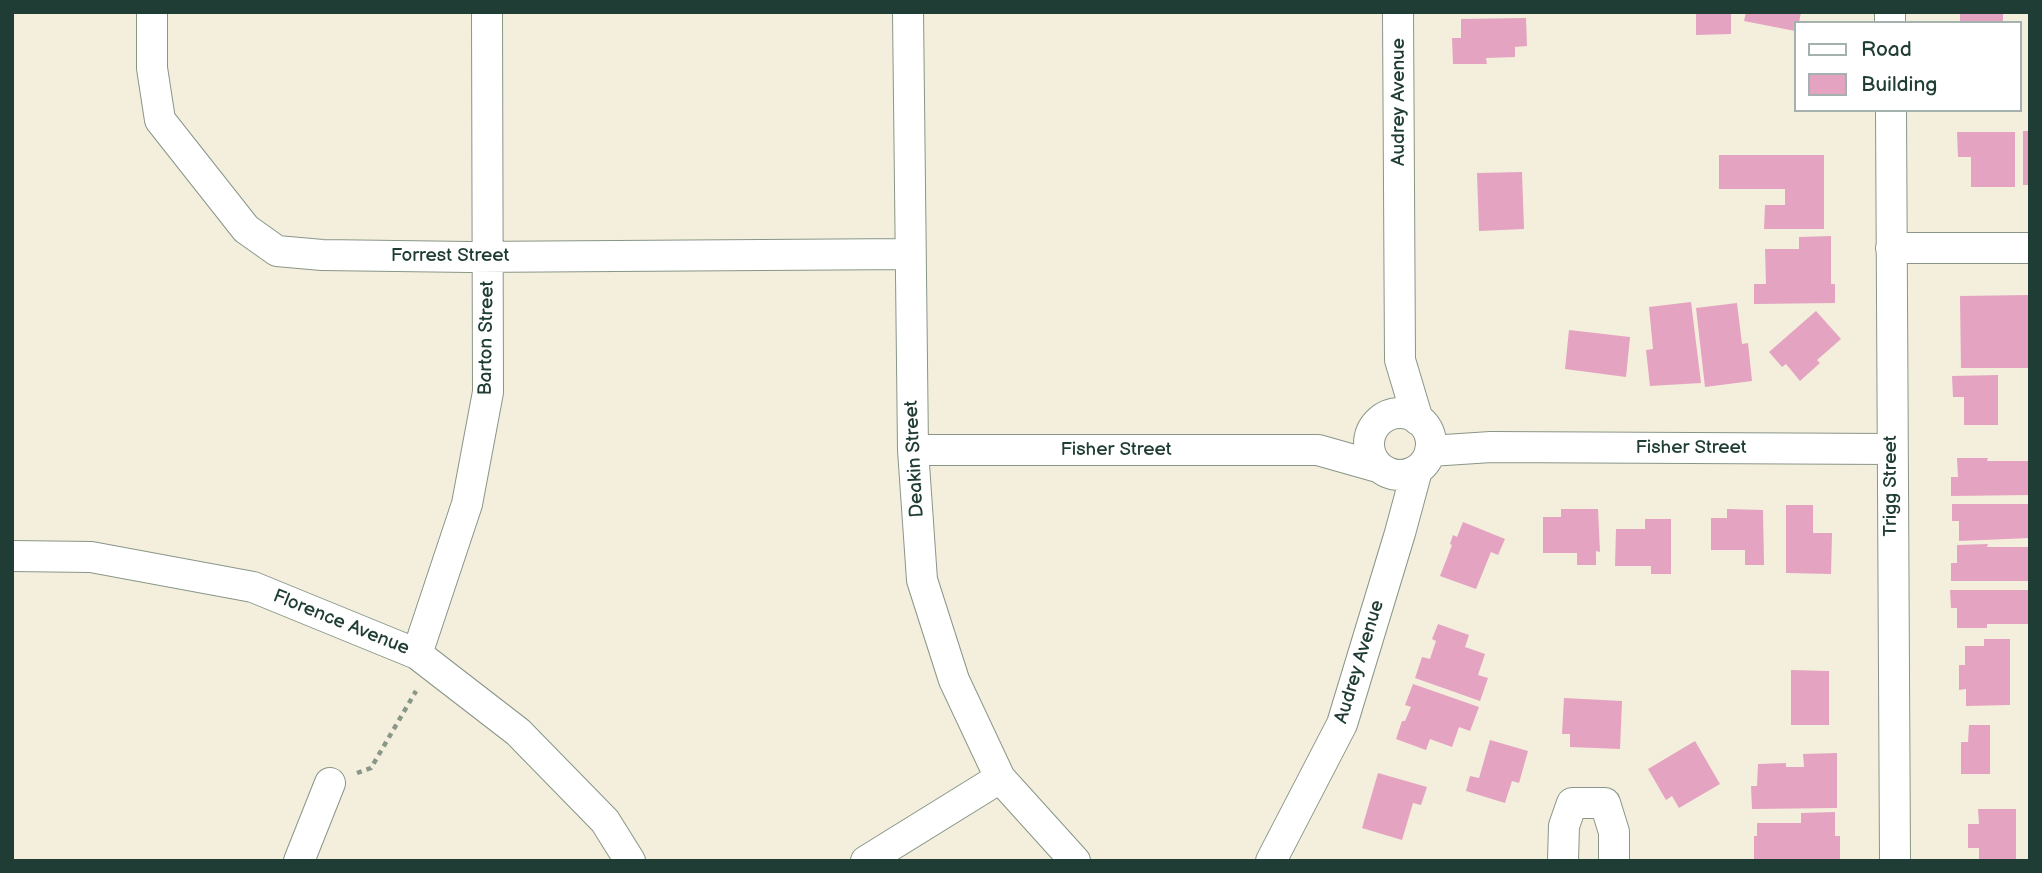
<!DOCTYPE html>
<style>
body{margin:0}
#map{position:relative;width:2042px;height:873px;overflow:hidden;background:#f3efdc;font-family:"Balsamiq Sans",sans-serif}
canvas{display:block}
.frame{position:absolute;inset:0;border:14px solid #1f3d34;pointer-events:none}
.legend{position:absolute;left:1794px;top:21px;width:228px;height:91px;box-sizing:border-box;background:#fff;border:2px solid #a5b1ae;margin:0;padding:9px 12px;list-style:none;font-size:21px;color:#1f3d34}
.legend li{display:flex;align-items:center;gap:14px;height:35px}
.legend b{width:35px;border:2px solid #a5b1ae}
</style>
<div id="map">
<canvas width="2042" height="873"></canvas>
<div class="frame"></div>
<ul class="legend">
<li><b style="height:9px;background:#fff"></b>Road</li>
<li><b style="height:19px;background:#e4a3c1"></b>Building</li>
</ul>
</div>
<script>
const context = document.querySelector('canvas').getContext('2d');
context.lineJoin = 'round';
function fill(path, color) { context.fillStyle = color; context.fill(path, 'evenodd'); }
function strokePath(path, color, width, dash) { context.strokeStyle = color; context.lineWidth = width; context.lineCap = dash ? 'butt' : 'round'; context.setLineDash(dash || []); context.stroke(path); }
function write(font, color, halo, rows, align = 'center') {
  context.font = font + ' "Balsamiq Sans",sans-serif'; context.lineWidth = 5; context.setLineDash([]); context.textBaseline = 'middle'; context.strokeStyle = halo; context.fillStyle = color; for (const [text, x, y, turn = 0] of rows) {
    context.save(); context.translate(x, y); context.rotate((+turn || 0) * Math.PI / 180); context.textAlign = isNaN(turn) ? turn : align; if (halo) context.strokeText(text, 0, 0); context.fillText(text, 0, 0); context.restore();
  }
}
fill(new Path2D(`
 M1696,12H1731V34L1696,35Z
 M1746,12H1801L1799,23H1795V31L1744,21Z
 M1960,12H2003V23H1960Z
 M1526,18L1527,46L1515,47V57L1486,58L1487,64H1453L1452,38H1461V19Z
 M2023,131H2030V185H2023Z
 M1957,132H2015V187H1971V157H1958Z
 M1719,155H1824V229H1764L1765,205H1785V189H1719Z
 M1522,172L1524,229L1479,231L1477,173Z
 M1831,236V284H1835V303L1754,304V284H1766L1765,249H1799V237Z
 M2030,295V368H1961L1960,296Z
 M1691,302L1701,383L1650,386L1646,350L1653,349L1649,307Z
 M1737,303L1742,344L1748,343L1752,381L1705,387L1696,308Z
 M1816,311L1841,339L1817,360L1820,363L1800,381L1786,364L1782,367L1769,352Z
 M1569,330L1630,337L1626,377L1565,369Z
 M1998,375V425H1964V397H1953L1952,376Z
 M1957,458H1988L1987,461H2030V495L1951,496V477H1958Z
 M1952,504H2030V538L1959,541V521H1952Z
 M1786,505H1813V533H1832L1831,574L1786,573Z
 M1561,509H1598L1600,552L1596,551V565H1577V553H1543V517H1561Z
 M1727,509L1763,510L1764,565H1745V550H1711V518H1727Z
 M1645,519H1671V574H1651V566H1615L1616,529H1645Z
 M1463,522L1505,539L1498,555L1491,552L1476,589L1440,576L1452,545L1450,544L1453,535L1457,537Z
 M1988,544L1987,547H2030V581H1951V563H1957V545Z
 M1950,590H2030V624H1987V628H1957V608H1951Z
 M1438,624L1469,635L1465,647L1485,654L1478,675L1488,678L1480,701L1415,678L1422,657L1430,659L1436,641L1432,639Z
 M1984,639H2010V705L1966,706V689L1959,690V665H1965V646H1984Z
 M1791,670L1829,671V725H1791Z
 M1413,684L1479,707L1470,731L1459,727L1452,747L1430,739L1426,750L1396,739L1402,721H1405L1411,707L1405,705Z
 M1564,698L1622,701L1620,749L1570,747V734H1562Z
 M1969,725H1990V774H1961V742H1968Z
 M1490,740L1528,751L1519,783L1512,781L1505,803L1466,791L1470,776L1479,778Z
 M1695,741L1720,784L1679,808L1672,796L1666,800L1648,769Z
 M1837,753V808L1752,809L1751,786H1757L1758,764L1786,763V767H1804L1803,754Z
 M1378,773L1427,787L1421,805L1413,803L1402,840L1362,828Z
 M1978,809H2016V861H1979V848H1968V824H1979Z
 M1835,812V836H1840V860L1754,861V836H1757V823H1801V813Z`), '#e4a3c1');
const minor = new Path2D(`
 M152,12V68L160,120L246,229L277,251L322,255L470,257L909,254
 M908,12L913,450L922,580L954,680L1000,778L1075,861
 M1398,12L1400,360L1418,420
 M1890,12V23
 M1891,110L1895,861
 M1891,248H2030
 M1369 444a31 31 0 1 1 62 0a31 31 0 1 1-62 0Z
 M913,450H1318L1378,467
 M1430,451L1491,447L1891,449
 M12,556L91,557L253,587L417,654L518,732L605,821L630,861
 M417,654L467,504L488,392L487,12
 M299,861L330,783
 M866,861L1000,778
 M1271,861L1342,724L1400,533L1417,470
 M1563,861L1564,826L1572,803H1605L1614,832V861`);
strokePath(minor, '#899688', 32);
strokePath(new Path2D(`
 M357,773L371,768L416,691`), '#899688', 4.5, [5, 5]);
strokePath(minor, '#fff', 30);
write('19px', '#1f3d34', '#fff', [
 ["Audrey Avenue",1399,102,-90],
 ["Forrest Street",450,256],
 ["Barton Street",487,338,-89],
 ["Fisher Street",1691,448],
 ["Fisher Street",1116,450],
 ["Deakin Street",915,459,-93],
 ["Trigg Street",1891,486,-90],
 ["Florence Avenue",341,623,22],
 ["Audrey Avenue",1360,662,-73]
]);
</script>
